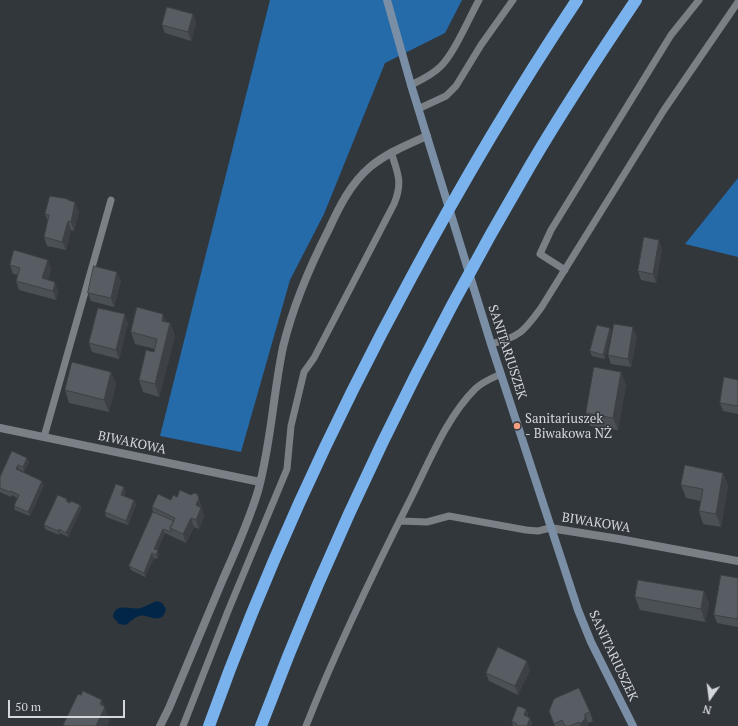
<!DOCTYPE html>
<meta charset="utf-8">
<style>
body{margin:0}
#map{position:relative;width:738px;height:726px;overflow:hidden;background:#32373c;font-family:"PT Serif",serif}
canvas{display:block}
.north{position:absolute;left:690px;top:678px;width:40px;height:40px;-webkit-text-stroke:3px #32373c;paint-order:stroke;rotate:194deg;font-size:11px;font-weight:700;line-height:16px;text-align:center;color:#d4d7db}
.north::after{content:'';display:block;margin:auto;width:14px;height:18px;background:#d4d7db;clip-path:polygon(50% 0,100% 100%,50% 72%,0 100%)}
.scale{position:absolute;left:8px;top:700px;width:117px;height:18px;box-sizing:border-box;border:2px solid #d4d7db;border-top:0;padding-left:5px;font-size:12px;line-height:14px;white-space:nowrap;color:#d4d7db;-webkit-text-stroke:3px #32373c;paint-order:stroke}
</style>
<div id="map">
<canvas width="738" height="726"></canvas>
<div class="north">N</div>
<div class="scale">50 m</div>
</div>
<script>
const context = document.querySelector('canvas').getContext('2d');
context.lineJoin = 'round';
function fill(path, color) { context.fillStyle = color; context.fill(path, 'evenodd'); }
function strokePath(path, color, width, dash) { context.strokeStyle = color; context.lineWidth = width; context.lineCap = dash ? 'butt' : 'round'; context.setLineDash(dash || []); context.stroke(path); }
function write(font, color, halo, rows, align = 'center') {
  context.font = font + ' "PT Serif",serif'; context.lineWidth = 3; context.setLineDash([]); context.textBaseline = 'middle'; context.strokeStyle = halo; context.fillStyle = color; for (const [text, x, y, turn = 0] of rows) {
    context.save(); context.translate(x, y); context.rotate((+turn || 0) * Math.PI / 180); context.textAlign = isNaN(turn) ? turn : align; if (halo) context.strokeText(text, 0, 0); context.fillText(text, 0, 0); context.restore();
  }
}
fill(new Path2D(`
 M270,0H462L445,33L385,63L324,214L290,280L241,452L160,436Z
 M738,178V257L685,244Z`), '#256aa9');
fill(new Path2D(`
 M157,601L162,603L166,609C162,627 148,613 139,616C133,618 130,623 125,625L119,624L113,617C115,601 131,611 141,608C147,606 151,603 157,601Z`), '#012647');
strokePath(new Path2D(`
 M411,85C421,80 432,75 440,67C454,54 469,18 479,0
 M418,109L446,96L456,86L481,45L513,0
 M565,270L540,254L551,230L671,35L699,0
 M491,344C520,337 524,331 541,308L664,110L738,2
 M44,437L111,200
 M400,521L427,522L449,516L526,530L538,531L550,528
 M183,726L228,611L287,469L291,426L304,372L314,358L394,204C403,182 398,174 391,152
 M306,726C337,647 374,571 412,496C430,460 447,417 475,389C482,382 492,378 501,374`), '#7a8086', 7);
strokePath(new Path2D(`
 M0,428L260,482
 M550,528L619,539L738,561
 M160,726L169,708C187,665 205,622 223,579C236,550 249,521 258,491C271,444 273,395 283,347C293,306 310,266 329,229C339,207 351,183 370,167C387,153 407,145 427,136`), '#7a8086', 8);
strokePath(new Path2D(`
 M387,0L411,85L491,344L578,610L591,642L633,726`), '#7a8fa5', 8);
strokePath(new Path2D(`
 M209,726C264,572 333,422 411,278C462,183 517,90 577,0
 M261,726C334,532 425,345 530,166C563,110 599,55 636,0`), '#79b2ed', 12);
fill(new Path2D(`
 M193,14L196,23L191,41L165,33L162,25Z
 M69,201L79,211L74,231L71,230L66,250L47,246L44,237L48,221L45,214Z
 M662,249L656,283L641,280L638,271Z
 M10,265L51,268L48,280L58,290L56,300L19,290L16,281L18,275L13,274Z
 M121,280L114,307L91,301L88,293Z
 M166,322L170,323L175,336L159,397L143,392L139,380L154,352L155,349L135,344L131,332Z
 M128,323L119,359L92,352L89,343Z
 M610,328L611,332L605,359L592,356L590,351Z
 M637,336L631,367L611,364L608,355Z
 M111,372L116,384L109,412L69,403L65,390Z
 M621,372L626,385L618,430L590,426L586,413Z
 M738,380V414L723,411L720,403Z
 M27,458L29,462L24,472L19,469V470L44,485L30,516L15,510L14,506L17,498L12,495L11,497L0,492V477Z
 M723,473L728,486L721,527L703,524L699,511L701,501L686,498L681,485Z
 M126,492L124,496L134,500L136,505L128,525L106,517L105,512Z
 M67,499L68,502L70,503L80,505L81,509L68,537L60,533L59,535L45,529L44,525Z
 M171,500L202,507V509L204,516L199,529L194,527L186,543L165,533L157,550L159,555L157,559L154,558L145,577L131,570L129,566L153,512L152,507Z
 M738,578V627L717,623L714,615Z
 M704,591L709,604L705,622L640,610L635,597Z
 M530,670L518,695L489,681L486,673Z
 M526,709L528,714L527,717L532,722L531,726H513L512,721Z
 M549,711L590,712L593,721L588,723V726H555Z`), '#4b5055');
fill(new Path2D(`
 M193,14L196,23L191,41L188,32Z
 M75,202L79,211L74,231L71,222Z
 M68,221L71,230L66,250L62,242Z
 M659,240L662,249L656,283L653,274Z
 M48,260L51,268L46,287L42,278Z
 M117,272L121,280L114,307L111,298Z
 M55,282L58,290L56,300L53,291Z
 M125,314L128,323L119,359L116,350Z
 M163,314L168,327L162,321Z
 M170,323L175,336L159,397L155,384Z
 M633,327L637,336L631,367L628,359Z
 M610,328L611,332L605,359L603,355Z
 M111,372L116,384L109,412L104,400Z
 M621,372L626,385L618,430L613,418Z
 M27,458L29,462L24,472L23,467Z
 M18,465L19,469L18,473L16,469Z
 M723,473L728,486L721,527L716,514Z
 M42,481L44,485L30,516L28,512Z
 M124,487L126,492L123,500L121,495Z
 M199,498L202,507V509L204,516L199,529L196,520V505Z
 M134,500L136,505L128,525L126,521Z
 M80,505L81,509L68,537L66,533Z
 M191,518L194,527L186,543L183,534Z
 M59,529L60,533L59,535L58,531Z
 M163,529L165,533L156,554L154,549Z
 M158,550L159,555L157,559L156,555Z
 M152,553L154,558L145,577L144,573Z
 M704,591L709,604L705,622L701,609Z
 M527,661L530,670L518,695L515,686Z
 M102,700L110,720L107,726H96L100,704Z
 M526,709L528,714L525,720L524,715Z
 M585,714L588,723V726H580V724Z
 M530,718L532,722L531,726H527Z`), '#3d4145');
const building = new Path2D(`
 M167,7L193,14L188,32L162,25Z
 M50,196L68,199V200L75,202L71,222L68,221L62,242L44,237L49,215L45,214Z
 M644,237L659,240L653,274L638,271Z
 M14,250L48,260L42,278L55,282L53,291L16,281L20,268L10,265Z
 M94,266L117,272L111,298L88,293Z
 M137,307L163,314L162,321L170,323L155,384L139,380L146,350L154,352L157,339L131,332Z
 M98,308L125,314L116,350L89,343Z
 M614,324L633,327L628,359L608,355Z
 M597,325L610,328L603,355L590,351Z
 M72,362L111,372L104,400L65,390Z
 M594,367L621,372L613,418L586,413Z
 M724,377L738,380V406L720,403Z
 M12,451L27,458L23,467L18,465L16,469L42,481L28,512L14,506L19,495L10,491L9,492L0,488V477Z
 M685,465L723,473L716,514L699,511L703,489L681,485Z
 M116,484L124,487L121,495L134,500L126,521L105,512Z
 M180,490L191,495L194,493L197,494L199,498L196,505L201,508L196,520L191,518L183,534L170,528L175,518L152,507L158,494L171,500L173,495L177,497Z
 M58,495L67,499L66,501L70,503L71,501L80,505L66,533L59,529L58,531L44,525Z
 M153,512L174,521L170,528L172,532L163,529L154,549L158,550L156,555L152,553L144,573L129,566Z
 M721,575L738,578V615L737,619L714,615Z
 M638,580L704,591L701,609L635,597Z
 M498,647L527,661L515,686L486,673Z
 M579,688L590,712L585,714V719L580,724L579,722L570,726H565L562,720L554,724L549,711L554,699Z
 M83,691L102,700L100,704L105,707L96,726H66L63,725L78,694L81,695Z
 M518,706L526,709L524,715L530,718L527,726H516L517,724L512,721Z`);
fill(building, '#575d63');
strokePath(building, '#3d4145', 1);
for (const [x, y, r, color] of [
 [517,426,4,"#f39f82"]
]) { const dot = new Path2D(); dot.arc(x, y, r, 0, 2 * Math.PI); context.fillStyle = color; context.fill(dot); strokePath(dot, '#32373c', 1.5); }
write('13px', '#d4d7db', '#32373c', [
 ["SANITARIUSZEK",507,352,72],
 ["BIWAKOWA",132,443,12],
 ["BIWAKOWA",596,523,9],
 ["SANITARIUSZEK",613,656,65]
]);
write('13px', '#d4d7db', '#32373c', [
 ["Sanitariuszek",525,419],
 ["- Biwakowa NŻ",525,434]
], 'left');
</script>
